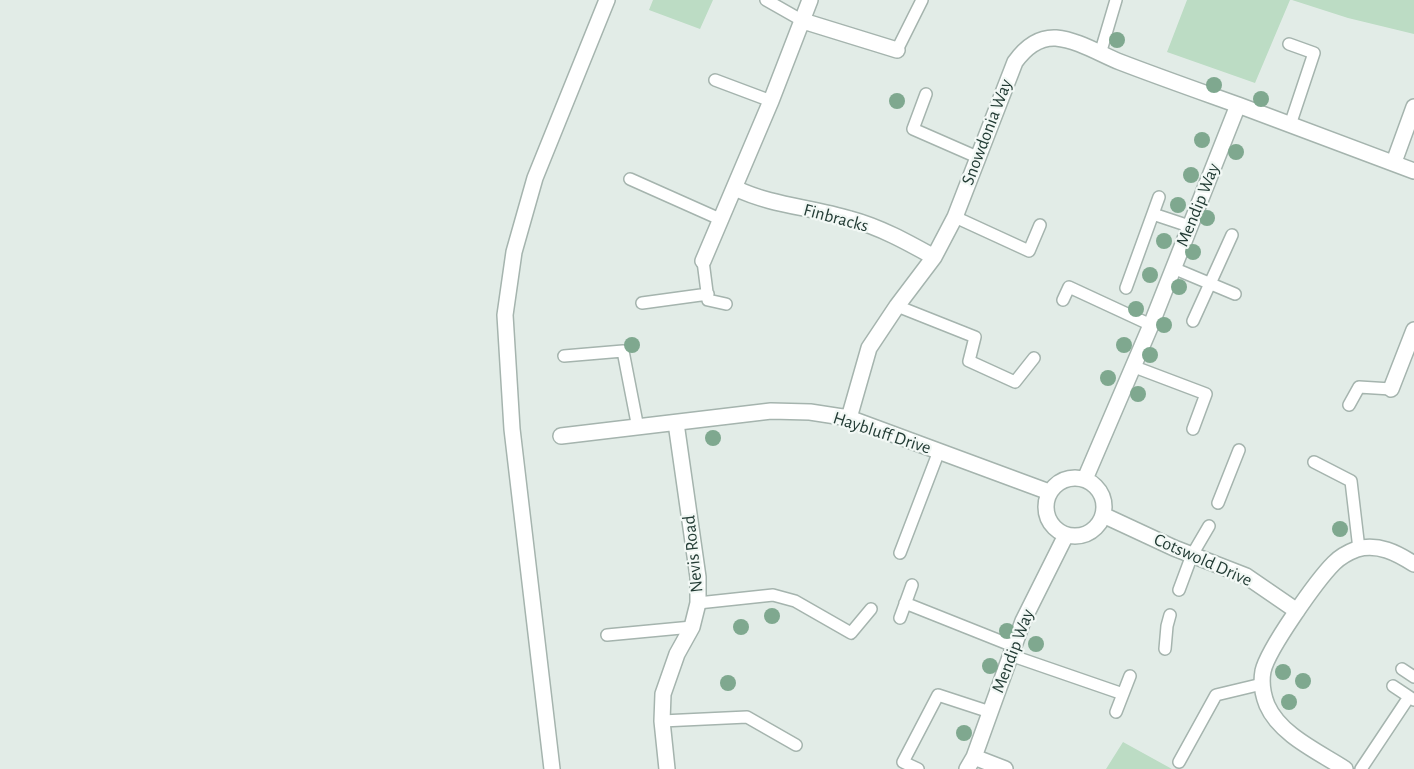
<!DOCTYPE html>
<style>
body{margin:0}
canvas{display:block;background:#e2ece7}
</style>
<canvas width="1414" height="769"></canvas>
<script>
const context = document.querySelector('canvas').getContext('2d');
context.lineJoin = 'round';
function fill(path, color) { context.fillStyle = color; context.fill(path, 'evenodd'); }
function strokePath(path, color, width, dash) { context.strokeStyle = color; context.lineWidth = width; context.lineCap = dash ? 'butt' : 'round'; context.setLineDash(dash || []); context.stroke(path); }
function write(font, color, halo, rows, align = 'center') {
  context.font = font + ' "Alegreya Sans",sans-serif'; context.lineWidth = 4.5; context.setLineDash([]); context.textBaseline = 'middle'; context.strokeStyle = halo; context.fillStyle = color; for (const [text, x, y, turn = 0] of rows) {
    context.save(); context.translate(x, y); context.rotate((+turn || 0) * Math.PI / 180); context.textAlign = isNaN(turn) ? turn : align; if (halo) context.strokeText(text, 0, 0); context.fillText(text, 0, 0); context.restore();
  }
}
fill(new Path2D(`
 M653,0H713L700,29L649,10Z
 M1187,0H1290L1255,83L1167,52Z
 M1292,0H1414V34L1348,18Z
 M1123,742L1172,769H1106Z`), '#bcdcc4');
const service = new Path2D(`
 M766,0L803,21
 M1289,44L1314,53L1290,125
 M897,50L922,0
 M1100,54L1116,0
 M715,80L771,101
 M926,94L913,129L977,157
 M630,179L722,220
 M1153,214L1189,226
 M955,217L1029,251L1040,225
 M703,261L708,300L726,304
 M1173,268L1235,294
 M1126,288L1159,197
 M1063,300L1069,287L1151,325
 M642,303L708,294
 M897,306L975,337L969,361L1015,382L1034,358
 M1193,321L1232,235
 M564,356L623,351L638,428
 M1132,366L1206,394L1193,429
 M1349,405L1359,387L1391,389
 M1314,462L1351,481L1359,549
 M1218,503L1239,450
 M900,553L939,451
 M1179,590L1192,555L1209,526
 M698,603L773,595L795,601L851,633L871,609
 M905,603L1013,646
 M900,618L912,585
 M607,635L692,627
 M1165,649L1167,626L1170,615
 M1010,655L1123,694
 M1402,669L1414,677
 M1393,686L1414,700
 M1116,712L1130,676
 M662,721L747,717L796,745
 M1179,762L1216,695L1262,684
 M918,769L903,762L938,695L990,712
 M1361,769L1409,697`);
const minor = new Path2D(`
 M803,21L897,50
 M1394,162L1414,107
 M735,188C772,206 812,207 850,219C880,227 907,242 934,257
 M703,261L771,101L810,0
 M1391,389L1414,330
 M849,418L869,348L897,306L934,257L955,217L1015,62C1025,48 1038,37 1056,38C1078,40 1100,54 1120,62C1159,77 1199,91 1238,105
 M561,436L771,411L810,412L849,418L1049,492
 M1046 507a29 29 0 1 1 58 0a29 29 0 1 1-58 0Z
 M1085,479L1151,325L1238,105L1414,171
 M1103,515L1174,548L1246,576L1297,611
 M974,757L1005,769
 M667,769L662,721L663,694L677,654L692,627L698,603V577L676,423
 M967,769L974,757L1023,621L1066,535
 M1345,769C1319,752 1280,735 1267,705C1263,695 1261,682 1263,671C1268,649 1317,580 1334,563C1340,557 1349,552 1357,549C1378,543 1397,553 1414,564`);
const tertiary = new Path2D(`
 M552,769L512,429L505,315L514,252L535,178L607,0`);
strokePath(service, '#a5b4ae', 14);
strokePath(minor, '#a5b4ae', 18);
strokePath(tertiary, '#a5b4ae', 18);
strokePath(service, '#fff', 11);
strokePath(minor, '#fff', 15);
strokePath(tertiary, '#fff', 15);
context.fillStyle = '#7fa88f';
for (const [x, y] of [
 [1117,40],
 [1214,85],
 [1261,99],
 [897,101],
 [1202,140],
 [1236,152],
 [1191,175],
 [1178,205],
 [1207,218],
 [1164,241],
 [1193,252],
 [1150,275],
 [1179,287],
 [1136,309],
 [1164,325],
 [632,345],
 [1124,345],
 [1150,355],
 [1108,378],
 [1138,394],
 [713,438],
 [1340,529],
 [772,616],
 [741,627],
 [1007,631],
 [1036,644],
 [990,666],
 [1283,672],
 [1303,681],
 [728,683],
 [1289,702],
 [964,733]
]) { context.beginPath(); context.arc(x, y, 8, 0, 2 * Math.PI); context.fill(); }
write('18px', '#233c35', '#f2f8f5', [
 ["Snowdonia Way",987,132,-69],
 ["Mendip Way",1198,205,-68],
 ["Finbracks",836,218,15],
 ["Haybluff Drive",882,433,18],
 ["Nevis Road",693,554,-96],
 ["Cotswold Drive",1203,560,24],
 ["Mendip Way",1013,651,-69]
]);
</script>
